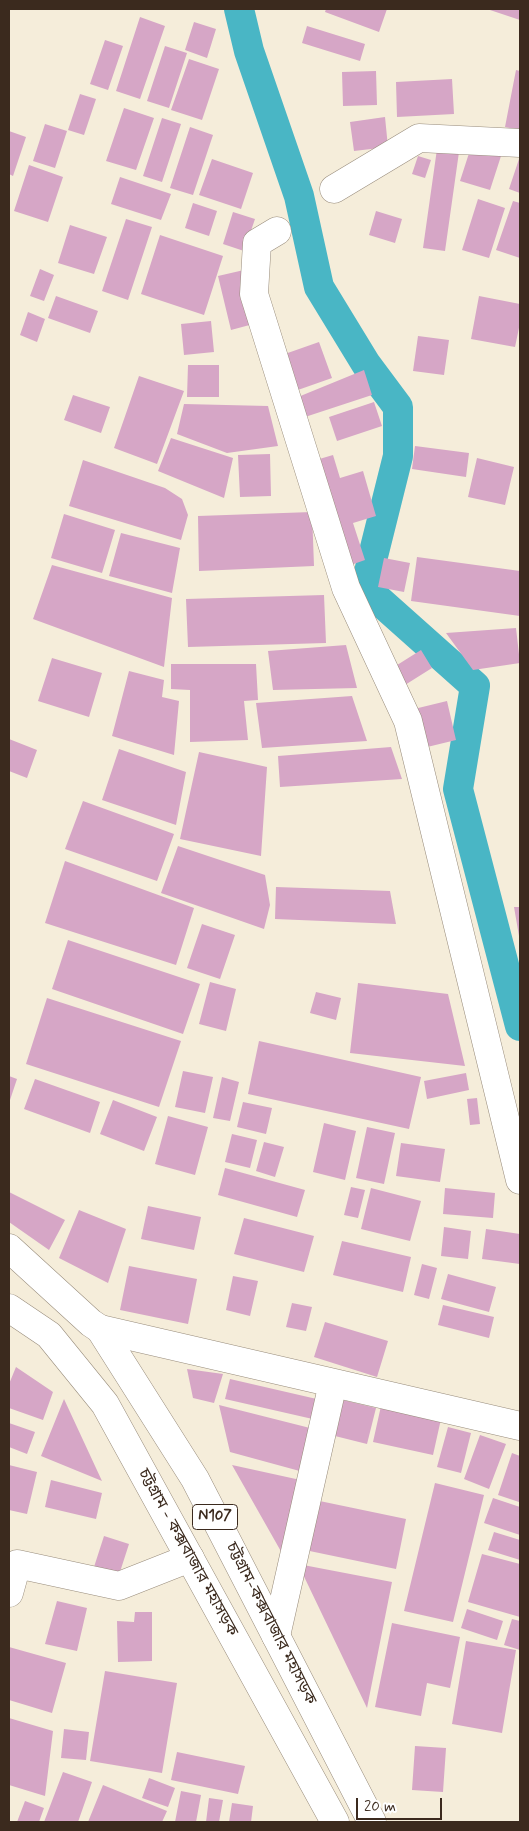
<!DOCTYPE html>
<meta charset="utf-8">
<style>
body{margin:0}
#map{position:relative;width:529px;height:1831px;overflow:hidden;background:#f5edda;font-family:Mynerve,sans-serif}
canvas{display:block}
.frame{position:absolute;inset:0;border:10px solid #3b2a1e;pointer-events:none}
.scale{position:absolute;left:356px;top:1798px;width:86px;height:22px;box-sizing:border-box;border:2px solid #3b2a1e;border-top:0;padding-left:6px;font-size:15px;line-height:18px;white-space:nowrap;color:#3b2a1e;-webkit-text-stroke:4px #fff;paint-order:stroke}
</style>
<div id="map">
<canvas width="529" height="1831"></canvas>
<div class="frame"></div>
<div class="scale">20 m</div>
</div>
<script>
const context = document.querySelector('canvas').getContext('2d');
context.lineJoin = 'round';
function strokePath(path, color, width, dash) { context.strokeStyle = color; context.lineWidth = width; context.lineCap = dash ? 'butt' : 'round'; context.setLineDash(dash || []); context.stroke(path); }
function fill(path, color) { context.fillStyle = color; context.fill(path, 'evenodd'); }
function write(font, color, halo, rows, align = 'center') {
  context.font = font + ' Mynerve,"Noto Sans Bengali",sans-serif'; context.lineWidth = 4; context.setLineDash([]); context.textBaseline = 'middle'; context.strokeStyle = halo; context.fillStyle = color; for (const [text, x, y, turn = 0] of rows) {
    context.save(); context.translate(x, y); context.rotate((+turn || 0) * Math.PI / 180); context.textAlign = isNaN(turn) ? turn : align; if (halo) context.strokeText(text, 0, 0); context.fillText(text, 0, 0); context.restore();
  }
}
strokePath(new Path2D(`
 M239,9L249,51L299,196L319,287L366,364L398,407V456L365,588L475,686L458,789L520,1026`), '#49b6c5', 30);
fill(new Path2D(`
 M326,9H387L379,32L325,12Z
 M487,9H520V20Z
 M140,17L165,26L140,99L116,91Z
 M194,22L216,29L207,58L185,50Z
 M307,26L365,44L360,61L302,43Z
 M105,40L123,46L108,90L90,84Z
 M165,46L187,53L169,108L147,101Z
 M189,59L219,69L202,120L171,110Z
 M516,70L520,71V130L505,127Z
 M376,71L377,105L343,106L342,72Z
 M452,79L454,114L397,117L396,82Z
 M80,94L96,99L84,135L68,130Z
 M124,108L154,118L136,170L106,161Z
 M385,117L388,147L354,151L350,122Z
 M162,118L181,124L162,182L143,176Z
 M45,124L67,131L55,168L33,161Z
 M190,127L213,135L193,195L170,188Z
 M9,131L26,137L13,176L9,174Z
 M471,147L501,156L490,190L460,181Z
 M437,149L459,152L445,251L423,248Z
 M418,156L431,160L425,178L412,174Z
 M520,156V193L509,189Z
 M212,159L253,173L241,209L199,195Z
 M29,165L63,177L48,222L14,211Z
 M120,177L171,194L161,220L111,204Z
 M478,199L505,208L489,258L462,250Z
 M513,201L520,203V258L496,250Z
 M193,203L217,211L209,236L185,228Z
 M376,211L402,219L395,243L369,235Z
 M233,212L255,219L244,251L223,244Z
 M126,219L152,227L128,300L102,291Z
 M70,225L107,237L94,274L58,263Z
 M160,235L223,256L204,315L141,294Z
 M40,269L54,275L44,301L30,296Z
 M244,270L257,323L231,330L218,276Z
 M56,296L98,311L90,333L48,318Z
 M479,296L520,304V323L515,347L471,339Z
 M28,312L45,319L37,342L20,335Z
 M211,321L214,352L184,355L181,324Z
 M418,336L449,340L444,375L413,371Z
 M319,342L332,378L295,391L282,355Z
 M188,365H219V397H187Z
 M364,370L372,395L305,417L298,397Z
 M139,376L184,391L157,464L114,448Z
 M73,395L110,407L101,433L64,420Z
 M374,402L382,426L337,441L329,417Z
 M184,404L268,406L278,446L227,453L177,434Z
 M171,438L233,458L224,498L158,471Z
 M415,446L469,453L466,477L412,469Z
 M270,454L271,496L240,497L238,455Z
 M333,455L340,478L363,471L376,516L353,523L365,560L348,566L316,460Z
 M477,458L514,467L505,505L468,497Z
 M83,460L165,488L182,499L188,515L181,540L69,506Z
 M312,512L314,566L199,571L198,516Z
 M64,514L115,530L102,573L51,558Z
 M121,533L180,548L172,593L109,576Z
 M417,557L520,571V616L411,601Z
 M384,558L410,563L404,592L378,587Z
 M52,565L172,598L164,667L33,619Z
 M324,595L326,643L188,647L186,599Z
 M516,628L520,663L473,670L446,633Z
 M346,645L357,688L273,690L268,651Z
 M421,650L432,668L397,690L386,672Z
 M52,658L102,673L89,717L38,701Z
 M171,664H256L258,700L244,701L248,740L190,742V690L171,689Z
 M129,671L164,680L162,697L179,701L174,755L112,736Z
 M352,696L367,741L262,748L256,703Z
 M447,701L456,740L419,749L410,710Z
 M9,739L37,750L27,778L9,771Z
 M391,747L402,779L280,787L278,756Z
 M119,749L186,772L176,825L102,800Z
 M199,752L267,767L261,856L180,839Z
 M83,801L174,834L157,881L65,849Z
 M178,846L265,875L270,905L264,929L161,893Z
 M65,861L194,908L176,965L45,923Z
 M276,887L390,891L396,924L275,919Z
 M514,907H520V936H519Z
 M202,924L235,935L220,979L187,968Z
 M68,940L200,984L183,1034L52,989Z
 M210,982L236,989L226,1031L199,1024Z
 M358,983L448,994L465,1066L350,1053Z
 M316,992L341,998L336,1020L310,1013Z
 M47,998L181,1041L159,1107L26,1064Z
 M259,1041L421,1077L409,1129L248,1094Z
 M183,1071L213,1077L205,1113L175,1107Z
 M466,1073L469,1090L427,1099L424,1081Z
 M9,1076L17,1079L9,1103Z
 M222,1077L239,1082L230,1121L213,1118Z
 M35,1079L100,1102L90,1133L24,1109Z
 M477,1098L480,1124L470,1125L467,1099Z
 M113,1100L157,1117L144,1151L100,1134Z
 M243,1102L272,1108L266,1134L237,1127Z
 M168,1116L208,1127L195,1175L155,1164Z
 M324,1123L356,1131L345,1180L313,1172Z
 M367,1127L395,1133L384,1184L356,1178Z
 M232,1134L257,1140L250,1168L225,1162Z
 M264,1142L284,1147L275,1177L256,1171Z
 M401,1143L445,1149L440,1182L396,1176Z
 M225,1168L305,1190L297,1217L218,1195Z
 M351,1187L365,1190L358,1218L344,1215Z
 M371,1188L421,1201L410,1241L361,1229Z
 M445,1188L495,1193L493,1218L443,1214Z
 M9,1192L65,1220L49,1250L9,1222Z
 M148,1206L201,1217L194,1250L141,1239Z
 M79,1210L126,1229L108,1283L59,1258Z
 M244,1218L314,1236L304,1272L234,1254Z
 M444,1227L471,1231L468,1259L441,1256Z
 M486,1229L520,1234V1264L482,1259Z
 M342,1241L411,1257L403,1292L333,1275Z
 M422,1264L437,1268L429,1299L414,1295Z
 M129,1266L197,1279L188,1324L120,1310Z
 M448,1274L496,1287L489,1312L441,1299Z
 M233,1276L258,1281L250,1316L226,1310Z
 M292,1303L312,1307L306,1331L286,1327Z
 M443,1305L494,1317L489,1338L438,1325Z
 M325,1322L388,1341L377,1377L314,1357Z
 M16,1367L53,1392L43,1420L9,1408V1384Z
 M187,1369L223,1374L214,1403L193,1398Z
 M230,1379L321,1400L317,1420L225,1399Z
 M64,1399L102,1481L41,1456Z
 M339,1399L376,1408L367,1444L331,1435Z
 M219,1405L310,1428L307,1473L230,1452Z
 M381,1406L441,1419L433,1455L373,1442Z
 M9,1423L35,1432L27,1454L9,1447Z
 M448,1427L471,1433L461,1473L437,1467Z
 M480,1435L506,1444L489,1489L464,1479Z
 M512,1453L520,1456V1497L519,1502L498,1495Z
 M9,1465L37,1472L27,1514L9,1510Z
 M232,1465L305,1481L287,1562Z
 M51,1480L102,1493L96,1519L45,1507Z
 M435,1483L484,1495L453,1622L404,1611Z
 M493,1498L520,1507V1535L484,1523Z
 M310,1499L406,1519L396,1569L300,1549Z
 M494,1532L520,1540V1560L488,1550Z
 M104,1536L129,1544L119,1575L94,1567Z
 M482,1554L520,1564V1617L468,1602Z
 M298,1564L392,1582L367,1708Z
 M57,1601L87,1608L77,1651L45,1644Z
 M467,1609L503,1621L497,1640L461,1628Z
 M135,1612H152V1661L118,1662L117,1621L134,1622Z
 M512,1619L520,1621V1650L504,1645Z
 M392,1623L460,1637L450,1688L427,1683L421,1716L375,1707Z
 M466,1641L516,1650L502,1733L452,1724Z
 M9,1647L66,1663L52,1713L9,1700Z
 M105,1671L177,1683L162,1773L90,1761Z
 M9,1718L53,1731L45,1796L9,1785Z
 M64,1729L89,1732L86,1760L61,1758Z
 M415,1746L446,1748L443,1792L412,1790Z
 M177,1752L245,1766L238,1794L171,1780Z
 M63,1772L92,1782L78,1822H44Z
 M149,1778L175,1788L168,1807L142,1798Z
 M103,1785L167,1811L162,1822H88Z
 M181,1791L201,1795L196,1822H175Z
 M209,1798L223,1800L219,1822H206Z
 M25,1801L44,1808L39,1822H17Z
 M232,1803L253,1806L251,1822H229Z`), '#d6a6c6');
const minor = new Path2D(`
 M334,189L419,138L520,143
 M277,231L257,243L254,294L346,588L408,721L520,1180
 M100,1329L520,1426
 M9,1593L17,1564L119,1586L190,1558
 M276,1636L333,1383`);
const trunk = new Path2D(`
 M9,1248L91,1323L100,1329L195,1479L372,1822
 M9,1308L49,1335L105,1404L335,1822`);
strokePath(minor, '#988c7c', 29);
strokePath(trunk, '#988c7c', 29);
strokePath(minor, '#fff', 28);
strokePath(trunk, '#fff', 28);
for (const [x, y, w] of [
 [215,1517,45]
]) { const box = new Path2D(); box.roundRect(x - w / 2, y - 12.5, w, 25, 4); context.fillStyle = '#fff'; context.fill(box); strokePath(box, '#3b2a1e', 1); }
write('bold 15px', '#3b2a1e', null, [
 ["N107",215,1517]
]);
write('16px', '#3b2a1e', '#fff', [
 ["চট্টগ্রাম - কক্সবাজার মহাসড়ক",187,1553,61],
 ["চট্টগ্রাম-কক্সবাজার মহাসড়ক",270,1624,63]
]);
</script>
